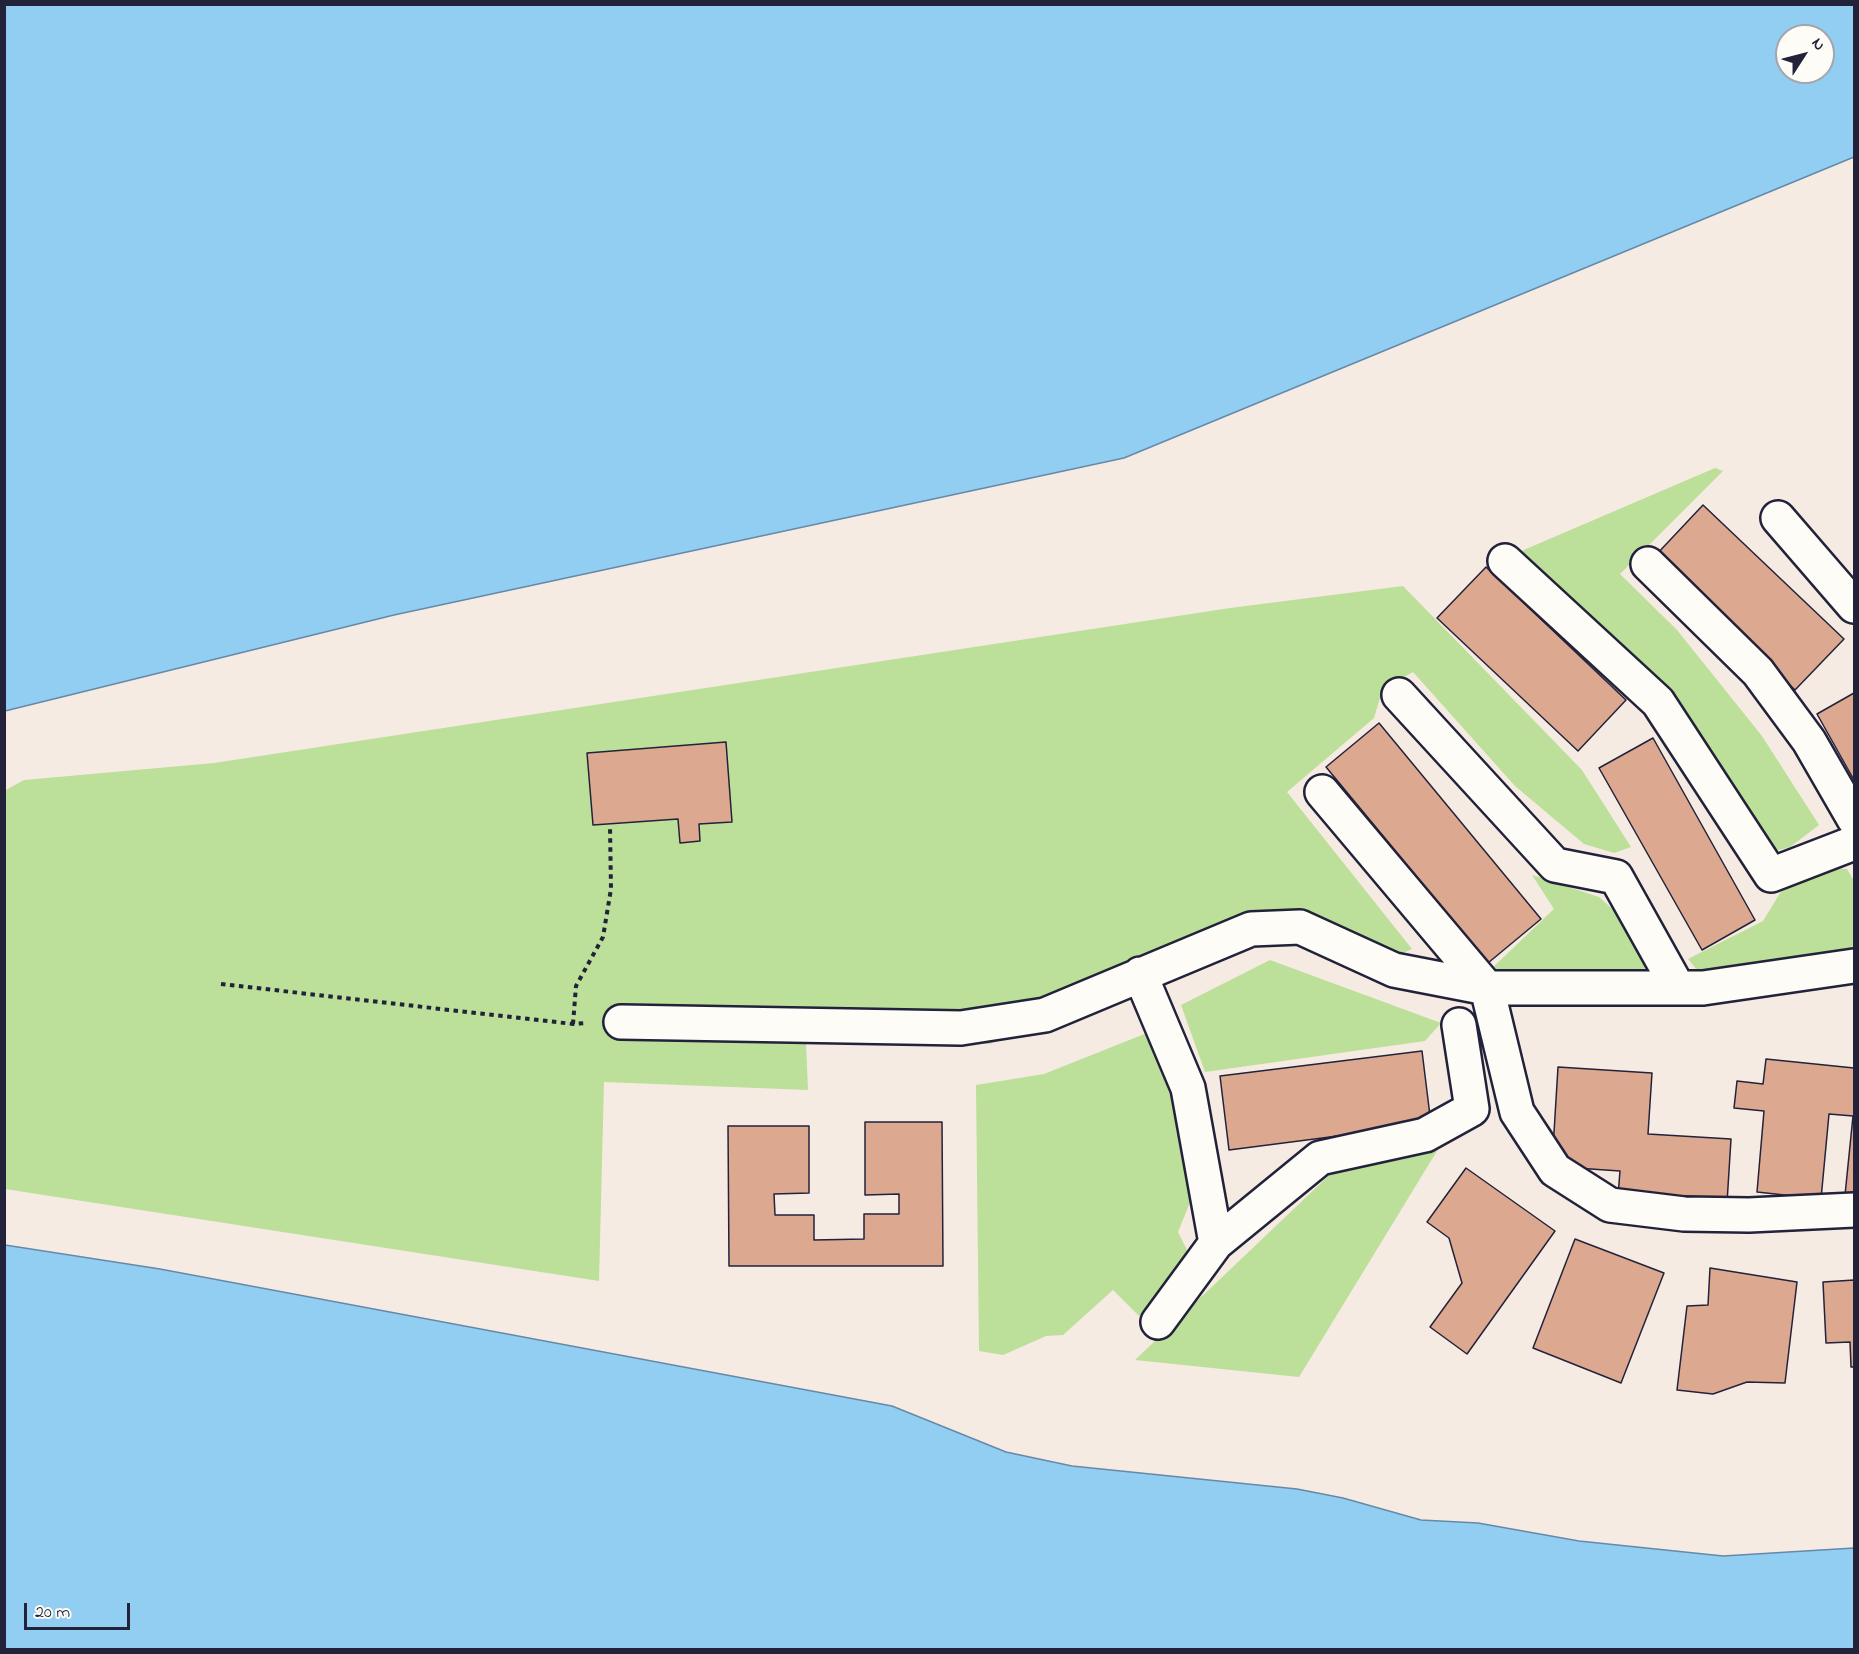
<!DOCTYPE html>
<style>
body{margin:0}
#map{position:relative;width:1859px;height:1654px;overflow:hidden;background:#f6ebe2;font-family:"Indie Flower",sans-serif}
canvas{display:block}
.frame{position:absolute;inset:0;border:6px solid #22223b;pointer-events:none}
.north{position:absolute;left:1775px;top:24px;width:60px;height:60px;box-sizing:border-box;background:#fdfcf7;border:2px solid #a5a5ac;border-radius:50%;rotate:54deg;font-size:16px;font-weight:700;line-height:24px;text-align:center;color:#22223b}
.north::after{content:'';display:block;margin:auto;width:21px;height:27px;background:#22223b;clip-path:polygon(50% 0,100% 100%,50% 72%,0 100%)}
.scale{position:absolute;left:24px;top:1603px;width:106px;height:27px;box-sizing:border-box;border:3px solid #22223b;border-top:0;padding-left:8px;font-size:18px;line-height:21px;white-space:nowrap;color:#22223b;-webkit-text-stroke:4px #fdfcf7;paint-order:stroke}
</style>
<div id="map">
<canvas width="1859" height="1654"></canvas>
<div class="frame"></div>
<div class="north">N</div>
<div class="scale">20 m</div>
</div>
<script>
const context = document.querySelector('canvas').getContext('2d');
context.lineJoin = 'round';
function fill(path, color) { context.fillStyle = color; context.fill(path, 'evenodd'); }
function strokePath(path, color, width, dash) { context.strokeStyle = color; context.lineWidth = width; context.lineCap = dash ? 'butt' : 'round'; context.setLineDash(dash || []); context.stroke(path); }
fill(new Path2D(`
 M1715,468L1723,471L1620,574L1677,630L1762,736L1819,825L1790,847L1768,853L1512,555Z
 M1403,586L1582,770L1631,847L1614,853L1584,844L1515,786L1413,672L1383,688L1374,718L1287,792L1412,949L1389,959L1293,920L1100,1002L990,1044H806L808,1090L604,1082L599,1281L5,1189L4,791L24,780L214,763L1230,608Z
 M1820,867L1847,869L1854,881V955L1701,975L1688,959L1763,921L1780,893Z
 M1532,875L1599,897L1626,921L1648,956L1643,974L1502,977L1489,971L1554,909Z
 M1270,960L1441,1023L1425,1041L1205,1072L1181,1005Z
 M1152,1031L1179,1087L1197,1185L1178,1232L1193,1262L1139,1316L1113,1290L1063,1335L1046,1336L1003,1355L979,1351L976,1085L1044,1074Z
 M1448,1133L1299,1377L1135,1360L1341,1164Z`), '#bcdf99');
const water = new Path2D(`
 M4,5H1854V157L1124,458L394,615L5,711ZM1787,36H1823V72H1787Z
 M5,1245L160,1269L892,1406L1006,1452L1072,1466L1297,1489L1343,1498L1421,1520L1478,1523L1579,1541L1723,1556L1854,1548V1649H5Z`);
fill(water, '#92cdf2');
strokePath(water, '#6589a9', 1.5);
const building = new Path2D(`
 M1703,505L1844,639L1795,690L1655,556Z
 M1486,567L1626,700L1578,751L1437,618Z
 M1854,693V780L1817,714Z
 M1379,723L1541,919L1488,963L1326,767Z
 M1653,738L1755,920L1702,950L1599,768Z
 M726,742L732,822L699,824L700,841L680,843L678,819L593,825L587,753Z
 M1422,1051L1431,1124L1229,1150L1220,1076Z
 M1766,1059L1854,1068V1196L1845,1195L1853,1116L1829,1114L1821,1199L1757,1192L1764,1111L1734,1108L1737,1081L1763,1084Z
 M1558,1067L1652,1073L1648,1134L1731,1139L1727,1203L1618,1196L1620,1171L1576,1168L1553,1149Z
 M865,1122H942L943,1266H729L728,1126H809V1193L774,1194L775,1215H814V1240L864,1239V1214H899V1194L865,1195Z
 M1466,1168L1555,1231L1467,1354L1430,1327L1462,1283L1449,1238L1427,1222Z
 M1575,1239L1664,1273L1621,1383L1533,1348Z
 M1710,1268L1797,1282L1785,1383L1747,1382L1713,1394L1677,1390L1687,1306L1708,1305Z
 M1854,1280V1367H1851L1850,1342L1826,1343L1823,1282Z`);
fill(building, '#dca990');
strokePath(building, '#22223b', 1.5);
const minor = new Path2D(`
 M1778,518L1854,606
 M1505,561L1658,702L1771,875L1854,843
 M1648,564L1758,672L1809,741L1854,819
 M1399,695L1555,865L1616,877L1678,988
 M1322,792L1487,988L1517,1112L1555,1170L1610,1205L1684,1214L1749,1215L1854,1210
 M1140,974L1188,1088L1216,1243L1320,1158L1425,1135L1472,1109L1459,1025
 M621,1022L961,1028L1045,1015L1251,929L1300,927L1394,970L1487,988H1703L1854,966
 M1158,1322L1216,1243`);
strokePath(minor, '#22223b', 38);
strokePath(new Path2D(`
 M221,984L573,1024L587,1023
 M573,1024L576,986L603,937L611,889L610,826`), '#22223b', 4, [4.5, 4.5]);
strokePath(minor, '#fdfcf7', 33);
</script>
